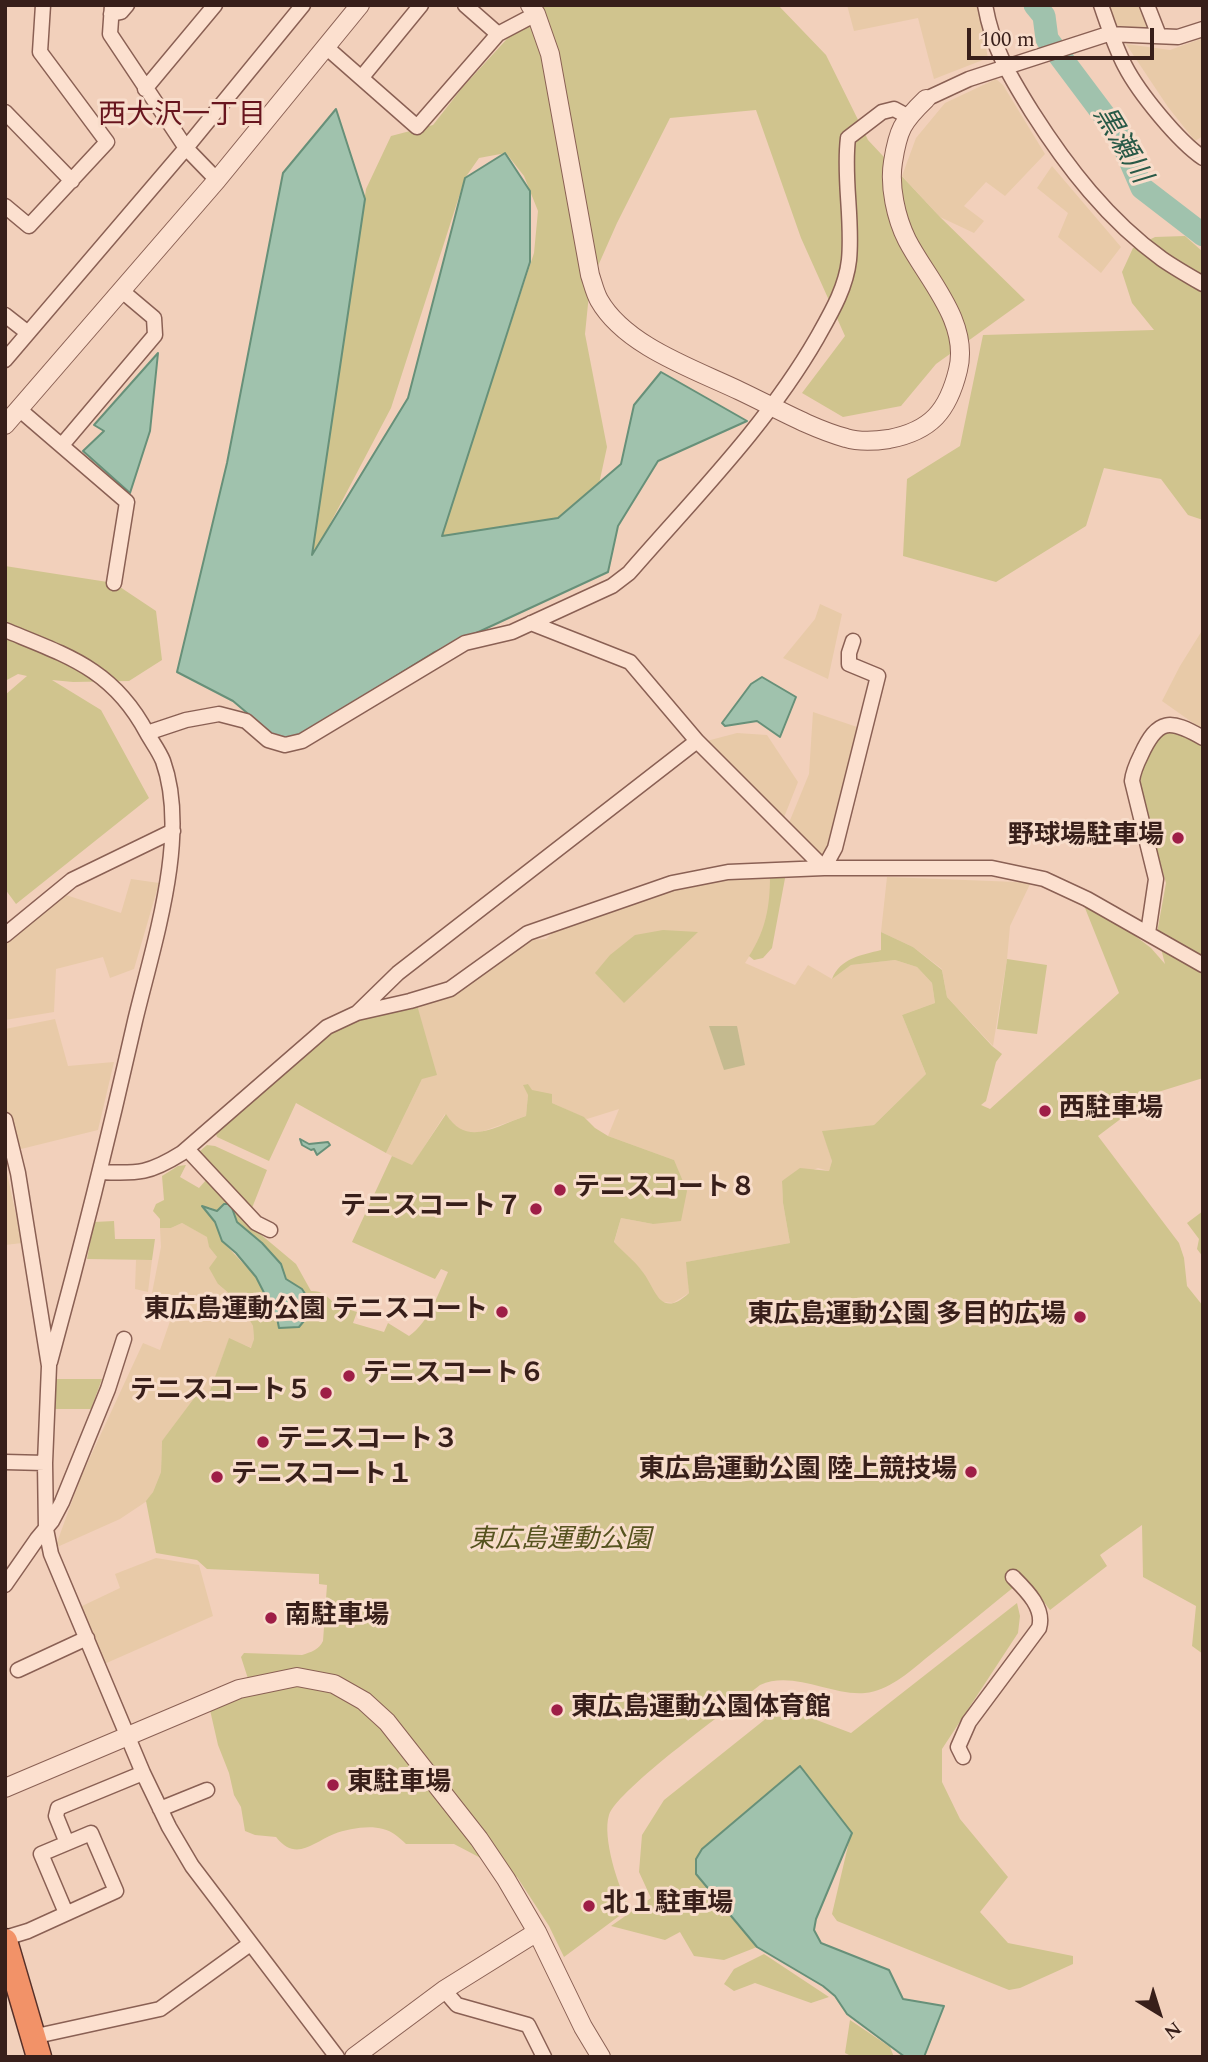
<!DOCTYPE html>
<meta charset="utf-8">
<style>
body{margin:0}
#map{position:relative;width:1208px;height:2062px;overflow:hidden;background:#f2d0bb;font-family:Spectral,serif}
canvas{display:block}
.frame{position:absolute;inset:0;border:7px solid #381f1a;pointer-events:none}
.north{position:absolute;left:1124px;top:1978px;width:70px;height:70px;-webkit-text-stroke:5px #f8ddcb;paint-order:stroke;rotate:142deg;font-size:19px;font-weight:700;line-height:28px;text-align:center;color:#381f1a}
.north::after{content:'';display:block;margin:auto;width:24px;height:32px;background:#381f1a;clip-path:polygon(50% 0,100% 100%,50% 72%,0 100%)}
.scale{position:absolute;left:967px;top:28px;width:187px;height:32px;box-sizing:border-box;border:4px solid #381f1a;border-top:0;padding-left:9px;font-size:21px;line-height:24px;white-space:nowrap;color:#381f1a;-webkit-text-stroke:5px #f8ddcb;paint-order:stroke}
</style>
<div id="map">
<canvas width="1208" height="2062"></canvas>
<div class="frame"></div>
<div class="north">N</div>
<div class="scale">100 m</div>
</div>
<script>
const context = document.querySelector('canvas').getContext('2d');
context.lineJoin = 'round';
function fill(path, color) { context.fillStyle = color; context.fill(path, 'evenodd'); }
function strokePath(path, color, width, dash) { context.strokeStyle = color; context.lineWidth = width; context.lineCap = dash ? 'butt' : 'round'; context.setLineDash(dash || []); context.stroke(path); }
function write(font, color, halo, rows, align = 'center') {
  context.font = font + ' Spectral,"Noto Sans JP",serif'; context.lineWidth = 6; context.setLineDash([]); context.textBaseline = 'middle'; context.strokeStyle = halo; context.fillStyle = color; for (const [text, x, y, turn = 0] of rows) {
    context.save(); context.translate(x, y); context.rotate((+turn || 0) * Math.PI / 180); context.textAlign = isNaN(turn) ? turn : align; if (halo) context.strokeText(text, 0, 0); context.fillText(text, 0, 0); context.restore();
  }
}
fill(new Path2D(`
 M847,5H978L988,58L934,79L918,18L854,31Z
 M1108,5H1143L1153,29H1115Z
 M1203,38V136L1195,141L1168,107L1126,44L1170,50Z
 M996,79L1003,85L1045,154L1005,196L986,182L964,206L984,221L974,233L940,217L902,176L916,138L945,103Z
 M1052,166L1121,247L1101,273L1058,237L1068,213L1037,188Z
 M820,604L842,614L828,679L783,658L815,619Z
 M1203,629V730L1162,701L1180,666Z
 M813,712L857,727L840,811L824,868L786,830L809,774Z
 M737,733L767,735L798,782L781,825L699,743Z
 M736,876H770V906L765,925L759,941L745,963L795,985L808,965L832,979L851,965L895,960L917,967L932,983L935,1003L902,1015L926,1074L874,1125L823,1131L832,1161L829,1171L818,1168L782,1181L783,1203L790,1243L687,1262L689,1293L673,1303L663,1302L651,1290L642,1271L614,1243L621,1218L653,1224L674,1160L608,1136L619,1109L587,1119L552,1103L531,1090L528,1084L524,1085L528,1095L526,1116L478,1133H464L452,1124L445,1114L412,1166L386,1153L422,1079L417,1005L529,940L546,939L552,933L589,916L665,891Z
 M887,877L1017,882L1028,880L1031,882L1010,926L1007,959L993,1046L947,997L942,969L913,947L881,932Z
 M131,879L159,883L134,969L110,978L103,957L56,969L54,1012L5,1020V936L63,894L121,913Z
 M55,1019L68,1066L114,1062L98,1130L13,1151L5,1120V1029Z
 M5,1164L22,1243L5,1245Z
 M182,1223L208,1237L209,1247L217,1257L218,1284L239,1302L253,1326L254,1339L252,1348L229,1339L208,1396L162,1441L161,1472L153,1492L147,1501L120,1519L55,1548L80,1479L143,1343L160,1350L177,1301L152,1293L161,1247L160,1228H171Z
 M136,1260H152L148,1292L135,1289Z
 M156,1558L199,1565L213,1616L102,1665L80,1607L120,1588L115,1574Z`), '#e8caa8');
fill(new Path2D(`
 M538,5H778L826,55L868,140L940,217L1025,300L936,364L901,406L843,417L802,393L845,336L801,238L756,110L670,118L617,223L590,284L585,334L607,447L599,484L558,518L514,531L441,536L534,253L538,211L524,176L506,153L479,158L465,178L391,408L312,558L366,189L391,136L433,125L462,88Z
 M1185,236L1203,252V520L1188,515L1161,479L1104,468L1086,526L996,582L903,556L907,479L960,446L983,335L1154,330L1132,303L1122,272L1133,248L1155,237Z
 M5,566L114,583L156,611L162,660L129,681L73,682L52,680L101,710L149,798L16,904L5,889V695L27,676L18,674L5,681Z
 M1179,731L1203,744V1078L1155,1093L1098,1136L1179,1243L1184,1258L1187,1286L1203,1306V1654L1192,1646L1196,1606L1143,1577L1142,1525L1100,1555L1107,1566L1050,1610L1025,1578C991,1605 958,1633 925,1659C908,1673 888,1691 865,1693C831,1696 793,1670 760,1685C733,1706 618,1789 609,1815C602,1837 618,1888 630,1908L564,1957L549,1926L517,1877L454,1844H406C400,1838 392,1831 383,1829C368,1825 348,1829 334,1834C312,1843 296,1862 276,1837L255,1835L245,1831L241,1807L234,1795L229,1773L218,1745L210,1710C225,1704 237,1697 252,1691L241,1657L244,1653L302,1655C311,1652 319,1650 323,1641L327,1585L319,1584V1574L207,1569L197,1560L156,1553L146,1501L153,1492L161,1472L162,1441L198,1393L208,1396L229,1338L251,1348L254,1339L253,1326L239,1302L218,1284L209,1268L217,1257L209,1247L207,1237L182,1223L171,1228H160V1219L153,1211L156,1204L164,1200L162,1176L178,1166L186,1165L180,1177L199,1188L207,1179L253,1228L296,1264L311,1291C323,1291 325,1295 333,1302C339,1307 349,1309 357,1312L353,1323L384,1332L388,1323L409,1336C429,1322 438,1294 448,1272L441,1269L435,1279L352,1242L392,1156L412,1165L446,1114C467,1148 495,1126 526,1116L528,1095L523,1085L528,1084L532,1090L552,1094V1103L584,1117L595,1128L608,1136L674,1160L687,1191L681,1221L653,1224L621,1218L614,1242C623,1252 634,1260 642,1271C656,1289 660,1320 689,1293L686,1262L790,1243L783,1203L782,1181L800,1168L829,1171L832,1161L822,1131L874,1125L926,1074L902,1015L935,1003L932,983L917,967L895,960L851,965L832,979C840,958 862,955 881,950V932L913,947L942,970L947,997L992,1046L1002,1054L996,1062L986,1101L981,1105L990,1109L1119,993L1083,903L1130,932L1151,948L1165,964L1157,933L1166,883L1140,793C1140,775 1145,751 1157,738C1163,731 1171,731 1179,731ZM224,1204L232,1208L237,1222L281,1264L286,1279L302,1289L303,1320L299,1327L279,1328L277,1318L256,1277L222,1241L209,1207L217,1211Z
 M786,873L772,948L763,958L754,960L749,956C766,930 770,906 770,876Z
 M663,930L698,932L624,1003L595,973L610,955L635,935Z
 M1007,959L1047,965L1037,1034L997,1029Z
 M417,1005L437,1075L422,1079L386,1153L296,1103L269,1161L217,1137L216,1134L271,1084L332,1033L352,1021Z
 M207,1145L215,1146L267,1170L252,1208L199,1152Z
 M1203,1211V1257L1197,1249L1199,1239L1187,1223Z
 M114,1221L115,1239H155L152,1260L87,1259L94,1222Z
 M54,1379H102L91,1409H50Z
 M1017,1603L1020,1616L1018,1633L942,1749V1782L960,1819L1008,1877L980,1912L1008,1943L1073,1956V1964L1020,1988L1009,1990L837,1921L832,1914L851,1833L800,1766L702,1849L696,1859V1874L757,1947L724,1960L694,1956L680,1932L665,1940L611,1926L651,1898L639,1872L642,1835L664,1800L768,1717L806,1716L851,1733Z
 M764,1954L829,1997L811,2003L755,1983L734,1991L724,1984L734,1969Z
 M850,2020L890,2047L894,2057H853L845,2053Z`), '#d0c48e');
fill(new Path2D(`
 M709,1026H737L745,1065L724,1070Z`), '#c4ba8f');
const water = new Path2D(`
 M336,109L365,199L312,555L408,398L465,178L505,153L530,191V262L442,536L558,518L621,464L634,405L661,372L747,421L658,461L618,526L608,572L433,653L285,745L233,701L177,672L227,463L283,173Z
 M158,353L150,431L130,493L83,451L104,431L94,425Z
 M762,677L796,697L780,737L757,721L725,726L722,723L751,684Z
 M300,1139L309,1144L328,1142L330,1145L317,1155L314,1149L311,1150L302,1145Z
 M224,1204H228L232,1208L237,1222L262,1243L281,1264L286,1279L302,1289L312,1305L308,1316L299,1327L279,1328L277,1318L256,1277L236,1253L222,1241L215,1222L202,1206L217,1211Z
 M800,1766L852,1833L816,1919L814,1930L821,1943L889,1970L903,1999L944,2006L924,2057H905L847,2014L835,1996L823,1986L757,1947L696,1874V1859L702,1849Z`);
fill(water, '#a0c2ad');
strokePath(water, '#679079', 2);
strokePath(new Path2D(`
 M1035,5L1044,16L1047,39L1119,135L1142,188L1203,235`), '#a0c2ad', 23);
const minor = new Path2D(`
 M112,5L110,34L186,148L217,180
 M465,5L498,34
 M985,5C993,49 1009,75 1032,112C1067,167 1108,220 1162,259C1175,268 1189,276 1203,284
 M1101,5C1108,25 1115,47 1125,66C1139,93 1178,141 1203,158
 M1147,5L1158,33
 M111,14L121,12L127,5
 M326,47L417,127L498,34L536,14
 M362,77L421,5
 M145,89L215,5
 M926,99L969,79L1108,34L1178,37L1203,29
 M5,112L72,181
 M5,206L29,226L107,142L40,52L43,5
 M5,315L28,333
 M5,360L186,148L303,5
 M20,410L127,502L114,583
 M62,445L155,335L154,318L122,291
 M531,623L630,662L697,741L824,868L835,848L878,676L849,664V653L853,641
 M5,630C68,656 113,669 147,733C152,742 159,751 163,761C190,836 153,945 135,1021C109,1136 81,1249 50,1362
 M147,733L186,720L219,714L246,721L268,740L285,745L302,741L465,643L512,632L612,586L629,573C694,498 767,425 817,338C831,313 846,288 849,260C853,219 843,178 848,138L882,112L894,109L907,116
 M1148,933L1156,879L1132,781C1133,772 1137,763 1141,755C1158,718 1170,719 1203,738
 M5,935L72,880L173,831
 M357,1013L398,973L697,741
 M5,1120L18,1173L49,1366L45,1463L46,1529L51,1554L143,1773L169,1827L192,1866L337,2057
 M187,1149L256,1223L270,1230
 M101,1172C139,1174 150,1173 182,1153L327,1027L357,1013L410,1001L450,989L528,933L672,883L728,872L824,868H992L1044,879L1087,899L1203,965
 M5,1462L45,1463
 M5,1585L37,1539L52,1521L62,1502L108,1389L124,1339
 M18,1670L87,1638
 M963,1757L958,1747L969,1722L1039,1628C1045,1608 1026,1590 1013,1577
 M160,1809L207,1790
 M67,1843L56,1816L58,1808L143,1773
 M5,1938L28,1931L116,1891L91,1833L41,1854L66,1913
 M444,1990L457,2005L528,2025L544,2057
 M32,2037L160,2009L250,1944`);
const tertiary = new Path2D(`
 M530,5L536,14L550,54L590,275C593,284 595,293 599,300C625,346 694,369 740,391C774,407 810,428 846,438C859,442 876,441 889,439C931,431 948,411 958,370C970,322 927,279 907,240C896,218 889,186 893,162C898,130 902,122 926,99
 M5,425L217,180L360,5
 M5,1788L239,1689L297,1677L334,1684L364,1701L387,1722L479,1839L506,1879L537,1932L583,2027L601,2057
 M354,2057L444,1990L537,1932`);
const trunk = new Path2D(`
 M5,1941L39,2057`);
strokePath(minor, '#8a6054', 17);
strokePath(tertiary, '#8a6054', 20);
strokePath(trunk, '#573029', 27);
strokePath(minor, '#fce0cf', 14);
strokePath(tertiary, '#fce0cf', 18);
strokePath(trunk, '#f29268', 24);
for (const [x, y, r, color] of [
 [1178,838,7,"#9e1e47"],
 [1045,1111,7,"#9e1e47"],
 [560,1190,7,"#9e1e47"],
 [536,1209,7,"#9e1e47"],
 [502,1312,7,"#9e1e47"],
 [1080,1317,7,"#9e1e47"],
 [349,1376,7,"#9e1e47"],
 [326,1393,7,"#9e1e47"],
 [263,1442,7,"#9e1e47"],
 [971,1472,7,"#9e1e47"],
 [217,1477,7,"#9e1e47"],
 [271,1618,7,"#9e1e47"],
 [557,1710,7,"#9e1e47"],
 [333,1785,7,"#9e1e47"],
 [589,1906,7,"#9e1e47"]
]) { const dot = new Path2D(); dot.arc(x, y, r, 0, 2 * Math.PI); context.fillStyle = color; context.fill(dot); strokePath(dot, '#f8ddcb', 2.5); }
write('bold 26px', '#381f1a', '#f8ddcb', [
 ["野球場駐車場",1164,838,"right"],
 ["西駐車場",1059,1111],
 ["テニスコート８",574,1190],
 ["テニスコート７",522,1209,"right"],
 ["東広島運動公園 テニスコート",488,1312,"right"],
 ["東広島運動公園 多目的広場",1066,1317,"right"],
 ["テニスコート６",363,1376],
 ["テニスコート５",312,1393,"right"],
 ["テニスコート３",277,1442],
 ["東広島運動公園 陸上競技場",957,1472,"right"],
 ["テニスコート１",231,1477],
 ["南駐車場",285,1618],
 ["東広島運動公園体育館",571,1710],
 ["東駐車場",347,1785],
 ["北１駐車場",603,1906]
], 'left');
write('italic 26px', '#56531f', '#f8ddcb', [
 ["東広島運動公園",560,1542]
]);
write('28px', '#68151e', '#f8ddcb', [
 ["西大沢一丁目",182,118]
]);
write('italic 28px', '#285947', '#f8ddcb', [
 ["黒瀬川",1120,146,59]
]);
</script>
